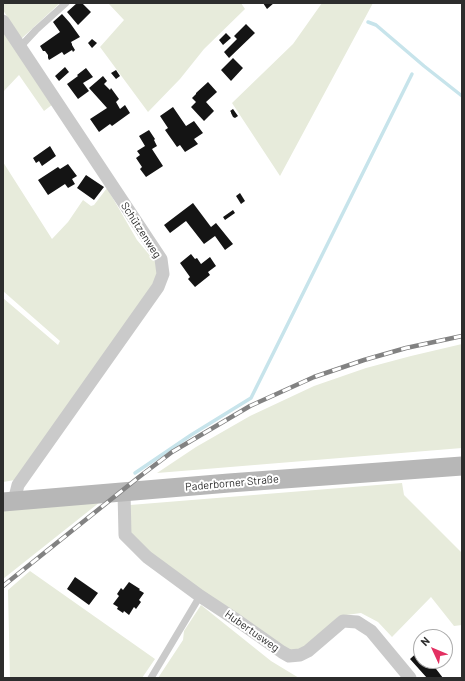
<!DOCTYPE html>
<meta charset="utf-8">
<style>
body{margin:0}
#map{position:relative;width:465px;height:681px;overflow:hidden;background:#fff;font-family:Barlow,sans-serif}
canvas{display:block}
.frame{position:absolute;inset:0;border:4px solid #2d2d2d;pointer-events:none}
.north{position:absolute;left:413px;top:629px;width:40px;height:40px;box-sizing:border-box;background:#fff;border:1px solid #ababab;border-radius:50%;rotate:314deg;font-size:11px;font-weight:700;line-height:16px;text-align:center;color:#2d2d2d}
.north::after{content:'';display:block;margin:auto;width:14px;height:18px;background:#e33062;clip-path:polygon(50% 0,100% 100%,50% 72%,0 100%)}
</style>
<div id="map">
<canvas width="465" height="681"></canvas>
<div class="frame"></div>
<div class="north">N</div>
</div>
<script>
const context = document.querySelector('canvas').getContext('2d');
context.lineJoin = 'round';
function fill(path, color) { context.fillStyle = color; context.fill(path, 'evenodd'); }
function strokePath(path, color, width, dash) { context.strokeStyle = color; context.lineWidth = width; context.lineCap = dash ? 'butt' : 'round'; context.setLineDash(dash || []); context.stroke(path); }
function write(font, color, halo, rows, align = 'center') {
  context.font = font + ' Barlow,sans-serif'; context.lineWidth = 4; context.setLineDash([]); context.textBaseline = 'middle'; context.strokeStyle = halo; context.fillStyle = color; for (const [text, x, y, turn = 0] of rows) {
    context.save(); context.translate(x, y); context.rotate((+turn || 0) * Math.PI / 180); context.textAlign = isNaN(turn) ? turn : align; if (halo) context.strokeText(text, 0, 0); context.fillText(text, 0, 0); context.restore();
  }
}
fill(new Path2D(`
 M3,3H60L21,39L3,10Z
 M108,3H241L245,9L204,49L180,79L148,112L100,47L124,20Z
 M322,3H373L280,176L232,103L293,44Z
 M3,29L53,104L44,111L19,75L3,92Z
 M3,162L52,239L68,222L83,200L91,206L94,205L107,188L137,240L157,264L158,273L154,285L15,480L3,482V298L58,345L60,341L3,291Z
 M462,344V448L157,473L196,447L250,416L314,386L366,368L411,356Z
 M402,483L404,495L462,553V625L454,626L431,597L392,637L378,622L361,613L339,616L306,647L293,651L285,648L151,555L131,534L130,505Z
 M100,502L3,579V509Z
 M30,571L155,659L142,678H10L8,590Z
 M201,605L271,661L299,678H158L183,640L184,631Z`), '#e7ebdb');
strokePath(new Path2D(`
 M368,22L376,25L424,66L462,96
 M135,473L191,435L251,398L412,74`), '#c7e4eb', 3.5);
fill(new Path2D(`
 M77,3H82L91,12L78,25L67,12Z
 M263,3H274L267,9Z
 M62,14L70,23L80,37L71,42L72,44V45L75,50L73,52L72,50L64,55L62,52L49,60L48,58V55L45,51H43L40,46L60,32L53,22Z
 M246,24L255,33L229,58L224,52L237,39L234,36Z
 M226,33L231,38L223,45L219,40Z
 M92,39L97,43L92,48L88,43Z
 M233,58L243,68L231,81L221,70Z
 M65,67L69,72L59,81L55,76Z
 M86,68L93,77L83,83L89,91L78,99L67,84L78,76L77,75Z
 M116,70L120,76L116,79L111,73Z
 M103,76L107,81L104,84L110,90L111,88L119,99L116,102L120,109L125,105L130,113L112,126L110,124L99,132L90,119L107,108L89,88Z
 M208,82L217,92L206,102L214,111L204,121L191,107L196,102L192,98L196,94V93Z
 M173,107L186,126L194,121L203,133L194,139L198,144L185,152L180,145L177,147L165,130L168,128L160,116Z
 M233,109L238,116L235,118L233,117L231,113V112L230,111Z
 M149,130L155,139L154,140L157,146L152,149L163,166L146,177L140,169L142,167L136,158L140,155L137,151L145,146L139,136Z
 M50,146L56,156L42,166L39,161L36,163L33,158Z
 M68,164L77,176L72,179L75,184L68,188L65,184L48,195L38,180L58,167L60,169Z
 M86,175L104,187L94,200L77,188Z
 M240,193L245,201L241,204L236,196Z
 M193,203L211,227L216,223L233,244L225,250L215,236L204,244L186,221L170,233L164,225Z
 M233,210L235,213L225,220L223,217Z
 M191,254L195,259L197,258L201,264L210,257L216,266L208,272L210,275L195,287L188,279L190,277L180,263Z
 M75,577L98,593L89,605L67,589Z
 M129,582L140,589L139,590L144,593L139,600L141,602L136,609L134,607L129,615L124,611L123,613L117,609L118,607L113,604L119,596L117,594L121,588L123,590Z
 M421,649V661H430L443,678H427L410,659Z`), '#141414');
strokePath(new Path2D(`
 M20,47L36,30L66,3
 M151,678L200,596`), '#cacaca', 7);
strokePath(new Path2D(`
 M3,21L161,259L163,274L158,287L18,485L14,501
 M124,492L125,535L147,557L200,596L238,621L282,652L289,656L300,655L308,651L343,621L357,622L371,631L410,678`), '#cacaca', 13);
strokePath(new Path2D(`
 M3,502L229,483L462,466`), '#b7b7b7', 19);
const rail = new Path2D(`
 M3,586L139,477L172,452L250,406L314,377L364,360L406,348L462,336`);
strokePath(rail, '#828282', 4.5);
strokePath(rail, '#fff', 3, [9]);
write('11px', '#2d2d2d', '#fff', [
 ["Schützenweg",141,230,57],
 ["Paderborner Straße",232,483,-5],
 ["Hubertusweg",252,631,35]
]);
</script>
